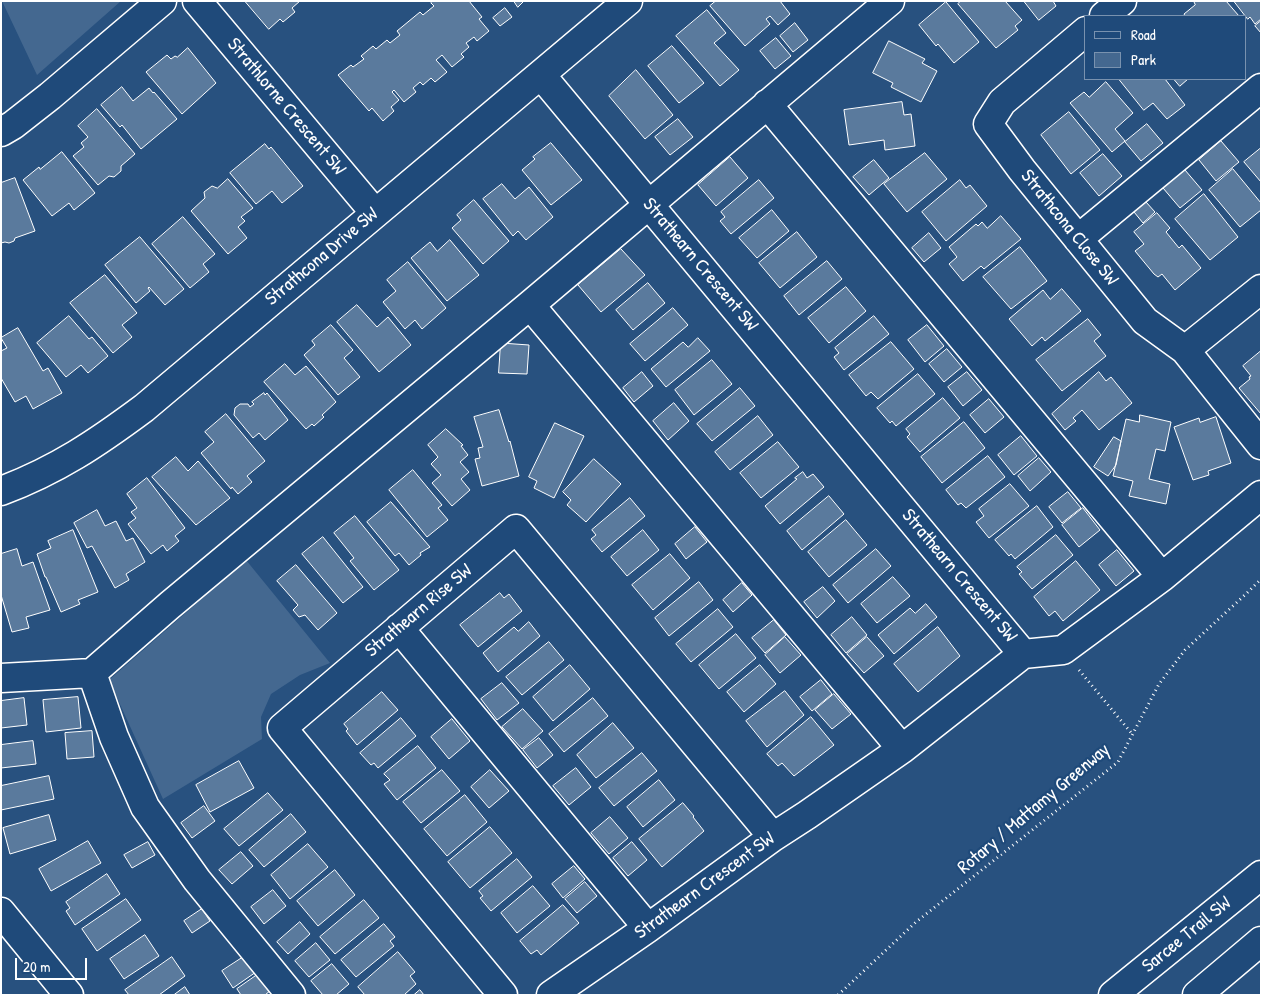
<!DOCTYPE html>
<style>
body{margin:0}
#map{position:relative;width:1262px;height:996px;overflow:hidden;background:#28517f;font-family:"Patrick Hand",sans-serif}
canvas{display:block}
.frame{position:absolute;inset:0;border:2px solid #fff;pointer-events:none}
.legend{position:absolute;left:1084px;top:15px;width:162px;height:65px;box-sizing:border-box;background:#1f4a7a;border:1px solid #7992af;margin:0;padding:6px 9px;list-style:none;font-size:15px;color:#fff}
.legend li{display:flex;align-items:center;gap:10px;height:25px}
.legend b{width:25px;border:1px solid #7992af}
.scale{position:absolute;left:15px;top:958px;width:72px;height:22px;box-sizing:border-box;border:2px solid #fff;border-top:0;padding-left:6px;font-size:15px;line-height:18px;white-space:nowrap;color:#fff;-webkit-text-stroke:4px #1f4a7a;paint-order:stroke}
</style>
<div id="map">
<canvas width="1262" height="996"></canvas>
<div class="frame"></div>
<ul class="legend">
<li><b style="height:6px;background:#1f4a7a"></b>Road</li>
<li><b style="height:14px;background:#446890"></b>Park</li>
</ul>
<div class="scale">20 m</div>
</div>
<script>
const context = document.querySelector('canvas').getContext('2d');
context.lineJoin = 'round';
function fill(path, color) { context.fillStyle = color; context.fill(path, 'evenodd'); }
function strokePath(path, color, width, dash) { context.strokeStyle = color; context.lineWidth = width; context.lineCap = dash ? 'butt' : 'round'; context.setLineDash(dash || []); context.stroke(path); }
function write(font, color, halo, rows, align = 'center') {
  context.font = font + ' "Patrick Hand",sans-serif'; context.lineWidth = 4.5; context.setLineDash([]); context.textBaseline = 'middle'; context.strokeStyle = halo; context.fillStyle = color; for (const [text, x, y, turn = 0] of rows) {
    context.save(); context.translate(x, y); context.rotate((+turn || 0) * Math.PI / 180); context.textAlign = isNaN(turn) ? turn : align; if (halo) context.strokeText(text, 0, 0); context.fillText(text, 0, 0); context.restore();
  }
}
fill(new Path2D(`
 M2,1H121L37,75Z
 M246,560L330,663L300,675L271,694L261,717L262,739L163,799L109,680Z`), '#446890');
const building = new Path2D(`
 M245,1H300L292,8L295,12L283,22L280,19L269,29Z
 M433,1H469L482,17L479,19L489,31L477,41L474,37L466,43L469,47L461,54L464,57L452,67L442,55L436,60L447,72L435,82L431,78L423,85L420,82L413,88L416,92L404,102L394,90L392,92L399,100L391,107L394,111L383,121L372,108L369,111L338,75L351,65L353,67L364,59L361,56L373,46L376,49L387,40L390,43L400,35L397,31L420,12L423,15L434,6L431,3Z
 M514,1H524L518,7Z
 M716,1H780L790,14L778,25L770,16L766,19L770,24L745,46L710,6Z
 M961,1H1005L1022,20L1015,26L1018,30L996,48L958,4Z
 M1024,1H1053L1056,6L1039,20Z
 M1194,1H1226L1239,16H1185L1184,14L1195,5Z
 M1234,1H1261V19L1255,24L1250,17L1248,19Z
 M946,2L979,42L954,63L938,44L936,46L919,25Z
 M505,8L512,17L500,26L493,18Z
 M707,10L726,33L714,43L739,70L720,86L676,36Z
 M1261,21V33L1255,26Z
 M795,23L808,40L793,52L780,36Z
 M776,38L791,56L775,69L760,51Z
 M889,41L925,59L922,63L937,71L921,102L891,87L893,83L873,73Z
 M672,46L704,83L679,103L648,66Z
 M188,48L216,83L182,114L146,72L167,55L171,59L175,56L177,57Z
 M636,70L673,115L645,139L609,96Z
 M1119,79H1165L1185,105L1167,119L1153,103L1144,110Z
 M1174,79H1188L1180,86Z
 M1106,82L1133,113L1115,129L1125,141L1112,152L1070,103L1084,92L1089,97Z
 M122,87L133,101L149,88L153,93L154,92L177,119L141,149L122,125L120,127L101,105Z
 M902,102L904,115L911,114L915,146L885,150L884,140L849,145L844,110Z
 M97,109L135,154L121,166V171L114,177L109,176L98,185L73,156L84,147L81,143L88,137L78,126Z
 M1069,112L1100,150L1071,174L1041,135Z
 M678,119L693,137L670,155L655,137Z
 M1147,124L1163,143L1141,161L1125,142Z
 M1221,141L1239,162L1216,181L1199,160Z
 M551,143L582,180L551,205L522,170L535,159L533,157Z
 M265,144L269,149L271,147L303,186L282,203L272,191L256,204L230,173Z
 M1261,148V182L1244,162Z
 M62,152L95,193L74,210L69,203L52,216L23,180L39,167L40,169Z
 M925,153L947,179L907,212L884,184Z
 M1103,154L1122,176L1099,196L1080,173Z
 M730,157L748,178L716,206L698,185Z
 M874,160L889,178L869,195L853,177Z
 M1233,169L1261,203V210L1240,227L1209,190Z
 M1185,170L1202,190L1180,208L1163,188Z
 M15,178L35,231L15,238L14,241L9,243L5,242L1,243V183Z
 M228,179L253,208L241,217L245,221L238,227L247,238L228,254L191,211L205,198L204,192L212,186L217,188Z
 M759,180L774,198L731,234L720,221L725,217L721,212Z
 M960,180L966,188L970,185L987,206L946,241L922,212Z
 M502,184L515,199L529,187L553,217L526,240L518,231L513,236L483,199Z
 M1204,194L1238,237L1210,260L1175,219Z
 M474,200L509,241L483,264L452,228L461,220L457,215Z
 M1146,202L1155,212L1143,223L1134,212Z
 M772,210L789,231L757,258L739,238Z
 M1157,213L1170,228L1166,232L1179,248L1182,245L1201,268L1175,290L1162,274L1158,277L1154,274L1135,251L1144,244L1134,232Z
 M1001,216L1021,239L984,269L981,266L963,281L949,264L957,257L949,247L976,224L978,226L982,222L987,228Z
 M183,217L215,254L203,264L209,272L190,288L152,244Z
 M797,232L817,257L780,288L759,263Z
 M929,233L941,248L924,262L912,248Z
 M140,237L184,289L165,305L149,287L148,288L150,291L136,303L105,265Z
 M450,240L479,275L447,301L411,258L430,242L437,251Z
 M1020,247L1047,281L1011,309L983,277Z
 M621,249L645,275L601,312L578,285Z
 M827,261L842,279L799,315L784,296Z
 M408,262L446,308L422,329L415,320L405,329L383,302L396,291L387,280Z
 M105,275L137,313L122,325L132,337L113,353L70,303Z
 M648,283L665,303L633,330L616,310Z
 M846,287L866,311L829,343L808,318Z
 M1062,289L1081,311L1045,341L1042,337L1032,346L1009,319L1043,290L1050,299Z
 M357,305L377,327L388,317L411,345L379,372L337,322Z
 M673,308L688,325L645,361L630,344Z
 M69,316L89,339L92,337L108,356L88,373L81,365L66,377L37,343Z
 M874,316L889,334L844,370L834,357L839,353L835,348Z
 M1088,319L1101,335L1094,341L1106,356L1062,391L1036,360Z
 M331,325L353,350L344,358L360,377L338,395L304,355L315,345L312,341Z
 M927,325L944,346L925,362L908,340Z
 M18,328L43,371L48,368L62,393L33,409L26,396L15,402L1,378V351L7,348L1,338Z
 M698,338L710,351L666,387L651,369L683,342L688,347Z
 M891,342L914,369L878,399L871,392L866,396L849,375Z
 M501,343L529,345L527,374L499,373Z
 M947,349L962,367L944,382L929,364Z
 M1261,351V414L1239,388L1250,379L1249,377L1251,376L1243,366Z
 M712,360L732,384L694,415L675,390Z
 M285,364L295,375L306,366L336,402L322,415L324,417L314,426L312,424L306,429L264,382Z
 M642,372L653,386L634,402L623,388Z
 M967,372L982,390L963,406L948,387Z
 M1099,372L1106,381L1111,377L1132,403L1099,430L1082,410L1073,418L1076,421L1065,430L1052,414Z
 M918,374L935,394L896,426L892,421L890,423L877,408Z
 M740,388L755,406L712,441L697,424Z
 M264,393L265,395L267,393L288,420L265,440L259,433L253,438L234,415L235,408L240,404H248L250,407L254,404L252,402Z
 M943,398L960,418L920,452L907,437L910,434L906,429Z
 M989,399L1004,417L985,433L970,415Z
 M674,403L689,421L668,440L653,421Z
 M499,410L509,442L510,441L519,476L482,486L475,459L480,458L478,448L483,447L474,417Z
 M226,414L265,461L247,476L252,482L238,494L232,487L231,489L201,453L214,442L205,432Z
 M1140,415L1171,422L1165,451L1156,449L1149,479L1170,484L1166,504L1129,496L1133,481L1113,476L1126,419L1139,422Z
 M758,416L773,435L730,470L715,452Z
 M1216,417L1231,463L1208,471L1209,475L1193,480L1174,427L1199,418L1200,422Z
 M964,422L985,448L942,483L921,457Z
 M555,423L584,436L554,498L534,488L537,481L529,477Z
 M446,429L463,445L461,446L468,455L460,462L469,472L461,479L470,490L452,506L432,483L441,475L431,464L438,457L428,445Z
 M1021,436L1037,456L1014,475L998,455Z
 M1114,437L1121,441L1116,465L1108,476L1094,467Z
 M778,442L799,467L761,498L740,473Z
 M988,456L1005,477L966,508L961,503L958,505L946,490Z
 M176,457L188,471L198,461L230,498L196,525L152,477Z
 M1039,458L1051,472L1030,491L1018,476Z
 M594,459L621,484L586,522L567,505L571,500L563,492Z
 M413,470L442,505L438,508L448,520L427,537L389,490Z
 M803,472L807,478L813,474L824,487L780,524L765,506L797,479L795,478Z
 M147,478L185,528L175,536L179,541L167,551L163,545L151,554L128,524L136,518L131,512L137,508L127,494Z
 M1010,484L1029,506L989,538L976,522L984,516L979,509Z
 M1068,492L1081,508L1062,523L1049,507Z
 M829,496L844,514L802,550L787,531Z
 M630,498L645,516L602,552L591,539L596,535L592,530Z
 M391,502L430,547L420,553L421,555L409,565L399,553L395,556L367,522Z
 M1037,506L1053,527L1015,559L1011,554L1009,556L995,540Z
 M1083,508L1100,530L1079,547L1062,525Z
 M97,510L105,526L116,521L126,541L133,538L145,562L126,574L129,580L115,588L92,546L87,548L74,523Z
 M355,516L399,570L374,590L350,561L354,558L334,533Z
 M846,520L867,545L829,577L808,552Z
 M695,527L707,542L686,559L675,544Z
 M73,530L98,592L78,600L80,604L61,612L46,577H45L37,554L51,548L48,541Z
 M643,530L659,550L627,576L611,557Z
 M1056,535L1073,555L1032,589L1019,574L1022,572L1017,567Z
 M323,537L363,587L343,603L302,554Z
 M17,549L22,566L33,562L50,610L26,617L29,628L12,632L1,595V554Z
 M876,549L891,566L848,603L833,585Z
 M1117,550L1134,571L1116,586L1099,565Z
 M670,554L690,578L653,610L632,585Z
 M1076,561L1100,590L1063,621L1055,611L1049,616L1034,597Z
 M296,565L337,613L318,630L305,615L299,617L293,610L298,605L277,581Z
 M893,577L910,596L877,623L861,604Z
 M699,582L713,600L669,636L655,618Z
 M742,583L752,595L733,612L723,600Z
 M823,587L835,601L817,618L804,602Z
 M500,593L504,598L509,594L522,611L478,647L460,625Z
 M926,604L937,617L894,654L878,635L910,608L915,613Z
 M718,609L733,627L691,662L676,644Z
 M852,617L867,635L846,653L831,635Z
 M774,620L786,635L765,653L752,638Z
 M529,622L540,636L498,672L483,653L514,627L518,631Z
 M938,627L960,656L918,692L894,664Z
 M736,634L756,658L719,689L699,665Z
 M785,637L801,655L780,673L765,655Z
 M867,637L884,656L864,673L847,654Z
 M549,642L564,660L522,695L506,677Z
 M570,665L590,689L553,721L533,697Z
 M760,665L776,684L744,712L727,692Z
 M821,680L832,694L812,711L800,697Z
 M502,683L519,703L497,720L481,699Z
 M785,691L804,715L767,747L746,721Z
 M382,692L398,710L357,745L346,731L348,729L344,724Z
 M834,694L851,714L832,729L815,710Z
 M78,697L81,728L46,732L43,700Z
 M24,698L27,725L1,728V701Z
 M593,698L608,716L564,752L549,734Z
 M523,709L543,731L522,749L502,727Z
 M811,717L834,745L794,776L782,763L778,766L767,754Z
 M401,718L416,736L378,768L374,763L371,765L360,753Z
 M452,719L470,741L449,759L431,737Z
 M613,723L634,748L596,778L577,755Z
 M92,731L94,757L67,759L65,733Z
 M539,738L553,755L537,768L523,750Z
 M33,741L36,764L1,768V745Z
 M418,746L436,768L397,800L384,784L390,780L384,774Z
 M642,753L657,771L614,806L599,788Z
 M239,761L254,788L210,812L196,785Z
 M576,768L591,787L569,805L553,786Z
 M442,770L460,791L421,823L403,802Z
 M490,770L509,791L489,808L471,787Z
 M49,776L54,799L1,810V786Z
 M659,780L675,800L643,827L627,807Z
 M268,793L283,810L239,846L224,829Z
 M465,795L487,822L447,856L424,829Z
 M683,803L694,816L693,817L704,831L662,867L639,839Z
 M204,806L215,821L192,838L181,823Z
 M291,814L306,832L264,867L249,850Z
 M49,815L56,840L10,854L3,828Z
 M610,817L628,838L609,854L591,833Z
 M490,827L512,853L470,888L448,862Z
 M88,841L101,863L51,891L39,869Z
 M148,842L155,855L132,868L124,855Z
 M632,842L647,860L628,876L613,858Z
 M308,844L328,867L290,899L271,875Z
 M241,852L253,866L232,884L219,870Z
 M517,859L532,877L491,911L480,898L483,896L479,891Z
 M574,866L585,879L563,898L552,884Z
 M335,870L355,895L318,926L297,901Z
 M107,874L120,894L75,925L66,911L70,908L66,902Z
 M585,882L597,896L577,913L565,899Z
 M533,886L550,906L517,933L501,913Z
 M273,890L286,906L264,924L251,907Z
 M126,899L141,920L97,951L82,929Z
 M364,900L379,918L335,954L320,937Z
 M563,905L579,923L541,955L537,950L531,954L520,941Z
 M202,909L210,921L192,933L184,921Z
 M300,922L310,934L288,954L277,942Z
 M384,924L395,937L390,941L394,946L356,977L341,960Z
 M145,935L159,956L124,979L110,959Z
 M316,943L330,960L309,977L295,961Z
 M398,952L415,972L410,976L416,984L404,995H365L358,987Z
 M245,956L256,972L233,988L222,971Z
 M172,957L185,976L159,995H129L125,990Z
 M332,964L349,984L336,995H323L311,981Z
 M260,973L271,990L265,995H241L237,989Z
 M185,987L190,995H174Z
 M420,990L424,995H414Z`);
fill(building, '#5a7a9d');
strokePath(building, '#fff', 1);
const minor = new Path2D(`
 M197,1L375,213
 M1104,16L1122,1
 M1086,31L1002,102L988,124L1022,170L1145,321L1185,350L1261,445
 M541,75L1023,654L902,749L807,815L773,837L648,928L551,995
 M767,104L1162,577
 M1,132L13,125L50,96L162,1
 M1078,239L1261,88
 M530,305L902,749
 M1185,350L1261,289
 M1,491C57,470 97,443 144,408L628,1
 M399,628L648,928
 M1023,654L1063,650L1162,577L1261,495
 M92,673L114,737L145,807L197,880L291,995
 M1,678L92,673L170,605L530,305L890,1
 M1,912L69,995
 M503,995L282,728L516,529L773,837`);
const highway = new Path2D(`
 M1113,995L1261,875
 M1197,995L1261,941`);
strokePath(minor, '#fff', 31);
strokePath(highway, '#fff', 31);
strokePath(new Path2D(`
 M1079,670L1133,735
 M838,995L916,922L1118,762L1159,684L1185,650L1247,593L1261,579`), '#fff', 3, [1, 4]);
strokePath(minor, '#1f4a7a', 28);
strokePath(highway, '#1f4a7a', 28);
write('19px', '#fff', '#1f4a7a', [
 ["Strathlorne Crescent SW",286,107,50],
 ["Strathcona Close SW",1069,228,51],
 ["Strathcona Drive SW",322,257,-40],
 ["Strathearn Crescent SW",700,265,50],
 ["Strathearn Crescent SW",959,576,50],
 ["Strathearn Rise SW",419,611,-40],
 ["Rotary / Mattamy Greenway",1034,809,-40],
 ["Strathearn Crescent SW",705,886,-36],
 ["Sarcee Trail SW",1187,935,-39]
]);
</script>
